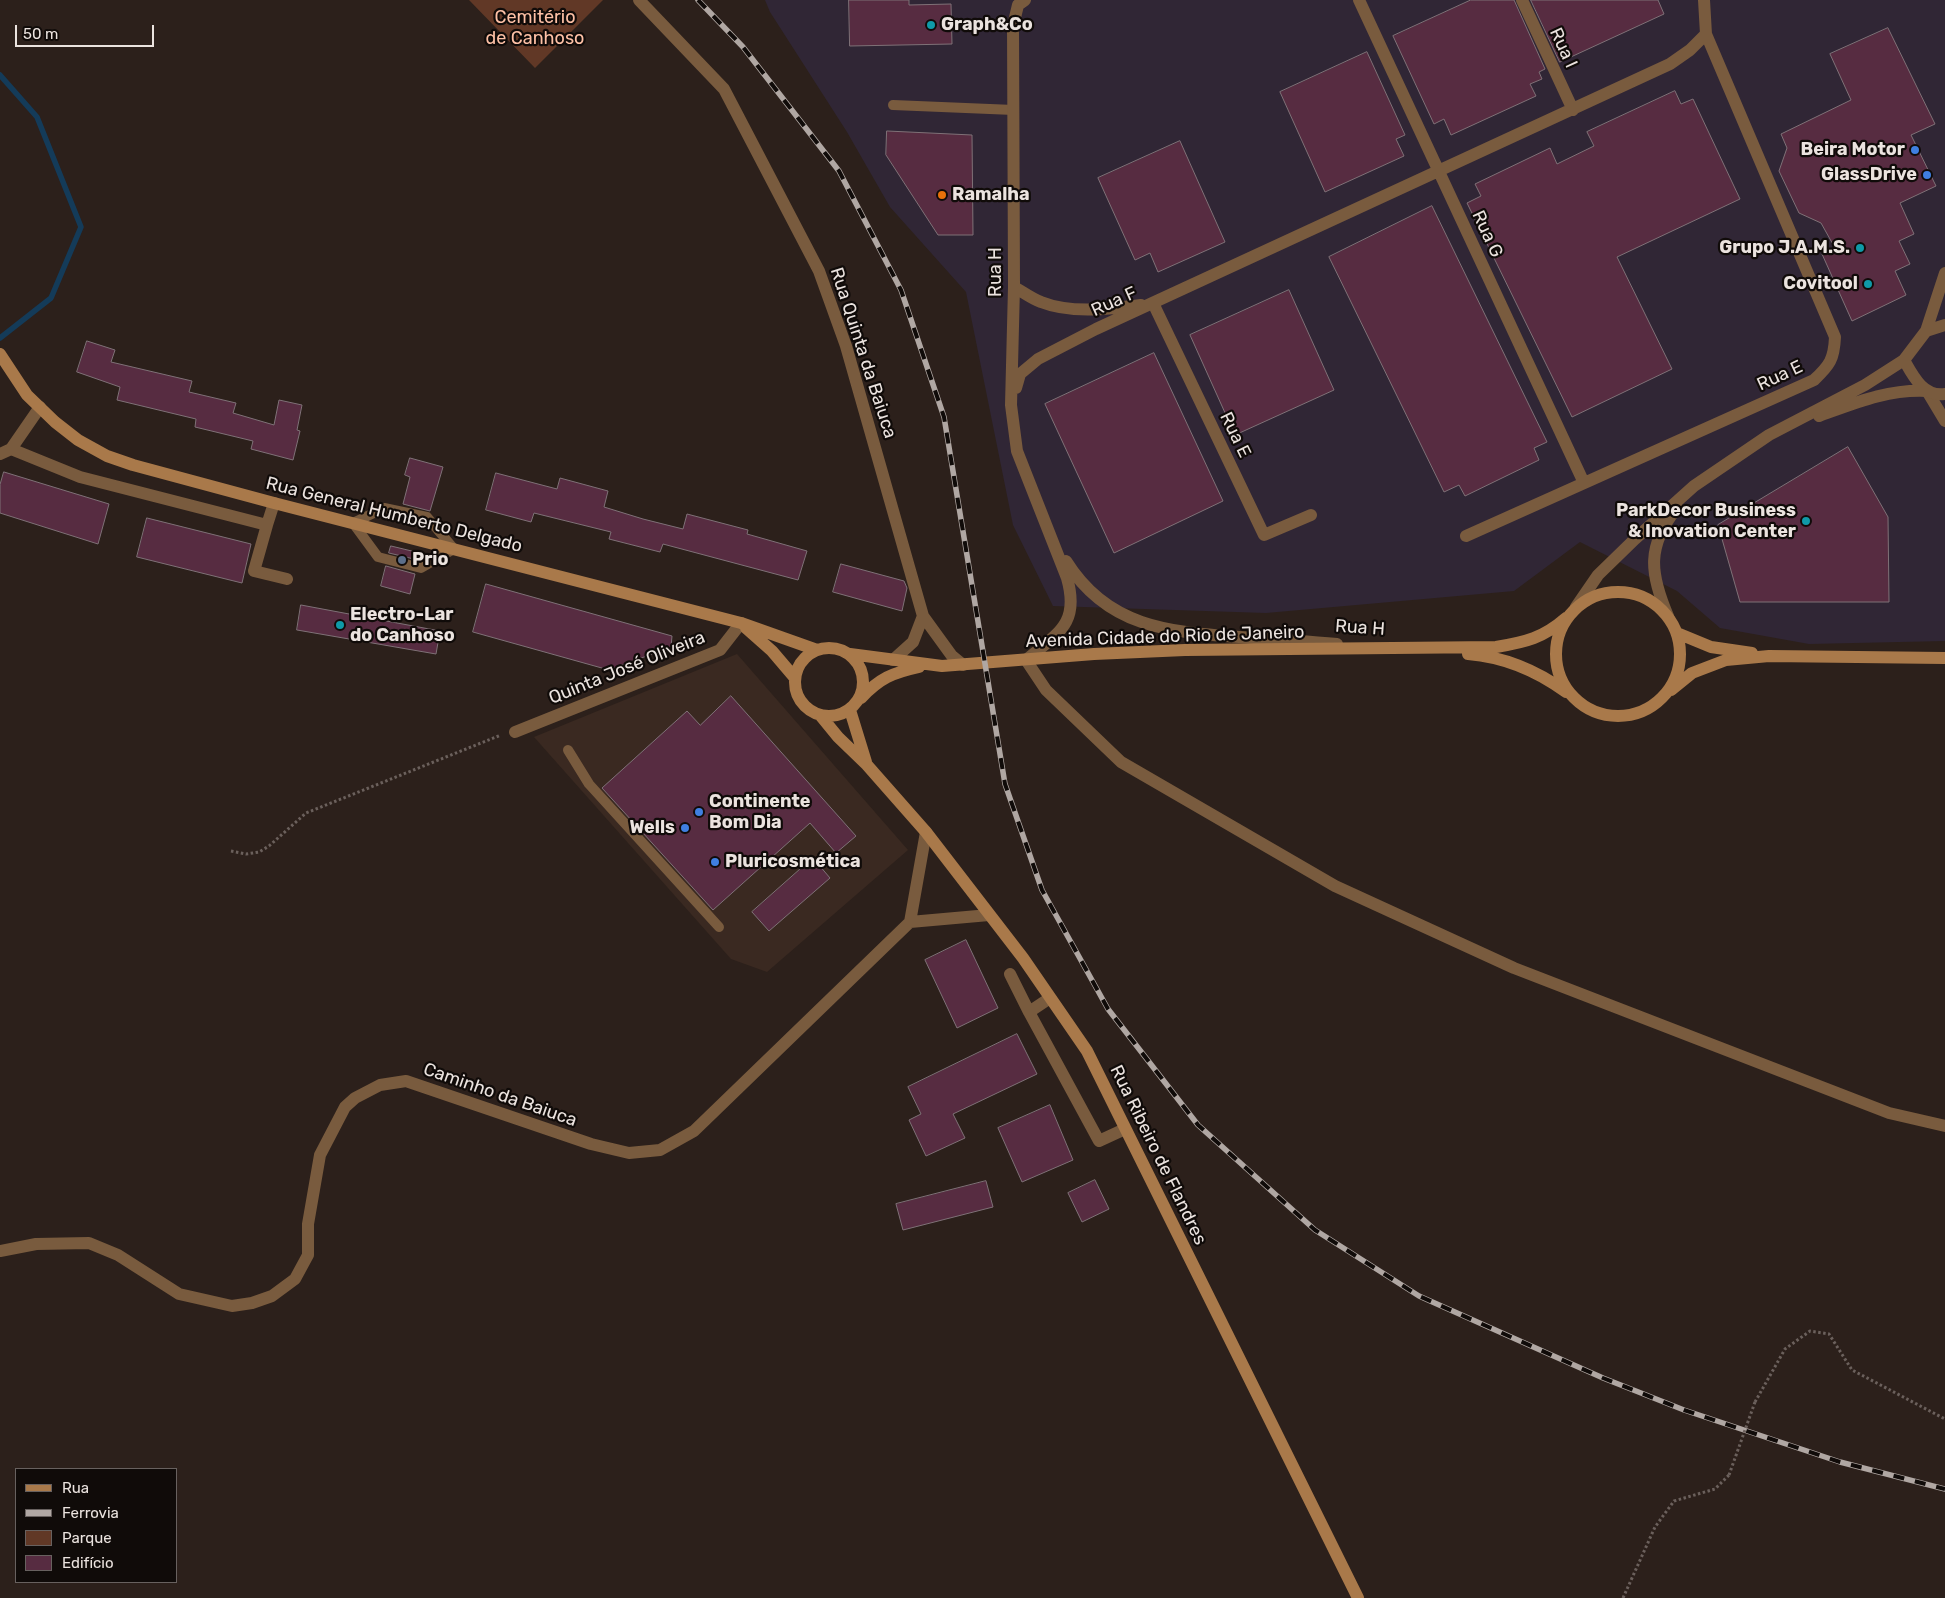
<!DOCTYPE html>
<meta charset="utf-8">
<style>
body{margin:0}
#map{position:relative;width:1945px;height:1598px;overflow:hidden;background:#2c201b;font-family:Rubik,sans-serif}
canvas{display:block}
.legend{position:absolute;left:15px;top:1468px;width:162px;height:115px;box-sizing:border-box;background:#100b09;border:1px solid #68615f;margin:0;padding:6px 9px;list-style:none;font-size:15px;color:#ebe3df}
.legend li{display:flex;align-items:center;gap:10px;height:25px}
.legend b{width:25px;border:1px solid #68615f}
.scale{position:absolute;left:15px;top:25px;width:139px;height:22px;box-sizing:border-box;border:2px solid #ebe3df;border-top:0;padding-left:6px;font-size:15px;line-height:18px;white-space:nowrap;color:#ebe3df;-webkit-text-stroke:4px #100b09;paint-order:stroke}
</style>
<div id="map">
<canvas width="1945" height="1598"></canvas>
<ul class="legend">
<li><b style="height:6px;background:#a9794a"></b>Rua</li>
<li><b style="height:6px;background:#b0a7a3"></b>Ferrovia</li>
<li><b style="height:14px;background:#613826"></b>Parque</li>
<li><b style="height:14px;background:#572c41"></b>Edifício</li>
</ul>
<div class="scale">50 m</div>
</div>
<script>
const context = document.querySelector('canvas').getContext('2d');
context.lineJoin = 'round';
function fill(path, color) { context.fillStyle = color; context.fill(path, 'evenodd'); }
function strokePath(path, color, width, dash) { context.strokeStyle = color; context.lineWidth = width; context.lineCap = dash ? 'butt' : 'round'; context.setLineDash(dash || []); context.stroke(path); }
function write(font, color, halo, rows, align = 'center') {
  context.font = font + ' Rubik,sans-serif'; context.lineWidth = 4.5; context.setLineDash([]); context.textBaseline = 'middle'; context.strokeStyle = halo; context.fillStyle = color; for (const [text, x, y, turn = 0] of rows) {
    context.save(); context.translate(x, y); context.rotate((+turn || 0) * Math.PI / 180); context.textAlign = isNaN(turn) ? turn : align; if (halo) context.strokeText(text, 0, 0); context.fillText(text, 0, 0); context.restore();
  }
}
fill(new Path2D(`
 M737,654L908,850L767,972L731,959L534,737Z`), '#3a2921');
fill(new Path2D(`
 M765,0H1945V641L1809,644L1720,628L1677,591L1580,542L1514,591L1266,613L1053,606L1013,525L966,292L890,207L847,132L770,12Z`), '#302635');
fill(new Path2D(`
 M469,0H603L535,68Z`), '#613826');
strokePath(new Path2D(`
 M0,75L37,117L81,227L51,298L0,338`), '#143b59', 5.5);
const building = new Path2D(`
 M849,0H909V5L951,4L952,44L850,46Z
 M1471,0H1514L1545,69L1539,72L1542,79L1530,84L1536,96L1451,135L1444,119L1434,124L1393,36Z
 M1531,0H1658L1664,14L1560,62Z
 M1888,28L1935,124L1911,135L1936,186L1900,203L1914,234L1899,241L1910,264L1895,271L1906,295L1852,321L1822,254L1835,248L1821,223L1799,213L1779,171L1787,148L1781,134L1851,100L1830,54Z
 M1367,52L1405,135L1396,139L1404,156L1325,192L1280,92Z
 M1675,91L1681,104L1693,99L1740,199L1617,257L1672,369L1572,417L1467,203L1481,196L1475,184L1550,148L1557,164L1594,146L1587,132Z
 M887,131L972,135L973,235H938L886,155Z
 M1180,141L1225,242L1158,272L1150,253L1135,260L1098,178Z
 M1432,206L1547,442L1534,448L1539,460L1465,496L1459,485L1444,492L1329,257Z
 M1289,290L1334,390L1235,435L1190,335Z
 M87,341L115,350L111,362L192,381L189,392L236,403L233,413L274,425L279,400L302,405L297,430L300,431L293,460L251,449L253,441L195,427L196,419L117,400L120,387L77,372Z
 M1154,353L1223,501L1114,553L1045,404Z
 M1848,447L1888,517L1889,602H1740L1718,525Z
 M410,458L443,467L430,511L403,504L410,477L405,475Z
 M4,472L109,504L98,544L0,513V485Z
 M496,473L557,489L560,478L608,491L604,507L643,519L683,529L687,514L748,530L747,534L807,551L798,580L663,544L660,552L609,539L611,532L534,513L531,522L486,510Z
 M147,518L251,544L242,583L137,557Z
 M391,546L420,553L418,560L389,553Z
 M841,564L904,581L907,588L902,611L833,592Z
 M386,566L415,574L410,594L381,586Z
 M486,584L672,636L671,647L609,670L473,632Z
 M301,605L440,631L436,654L297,630Z
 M731,696L856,836L836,853L810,823L713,910L602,788L687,711L700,725Z
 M813,858L830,878L769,931L752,912Z
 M966,940L998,1008L957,1028L925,960Z
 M1017,1034L1037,1074L953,1114L965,1138L926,1156L909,1120L921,1114L908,1087Z
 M1050,1105L1073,1160L1022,1182L998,1128Z
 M1095,1180L1109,1209L1082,1222L1068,1193Z
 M986,1181L993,1207L903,1230L896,1204Z`);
fill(building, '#572c41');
strokePath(building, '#7f7177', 1);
strokePath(new Path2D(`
 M231,851L246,854L259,852L269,846L306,813L501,735
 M1755,1402L1785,1349L1810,1331L1829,1334L1852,1370L1945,1419
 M1623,1598L1655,1527L1674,1501L1715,1489L1729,1475`), '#6b605c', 3, [2.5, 2.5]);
strokePath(new Path2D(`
 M893,105L1014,110
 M384,508L427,517L454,549L421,568L378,557L353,523Z
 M568,750L589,784L719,927`), '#795b3e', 10);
strokePath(new Path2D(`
 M639,0L724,89L819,271L846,346L923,616L952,656L963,665
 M1025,0L1018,5L1013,26L1014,287L1011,405L1017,451L1067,578C1080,624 1058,633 1026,660L1046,690L1121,762L1335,886L1514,968L1889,1113L1945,1126
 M1359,0L1584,483
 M1522,0L1573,110
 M1014,287C1023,292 1032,299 1041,302C1071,314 1110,309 1141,305
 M1153,303L1264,535L1311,515
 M1016,388L1020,374L1038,359L1096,329L1670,64L1690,50L1706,34
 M1927,391L1945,421
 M11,449L40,407
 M0,454L11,449L80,477L267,525L274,503
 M267,525L254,571L287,579
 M1466,536L1814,380C1830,365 1834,359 1835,337L1706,34L1704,0
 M1066,561C1107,627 1168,632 1239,637C1272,639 1304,641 1337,644
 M893,660L913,642L923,616
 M515,732L720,650L741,623
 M910,922L989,915
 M1010,974L1029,1012
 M1050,998L1029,1012L1099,1141L1125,1129
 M0,1251L36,1244L89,1243L118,1255L179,1294L232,1306L252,1303L272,1296L295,1279L308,1255V1224L320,1155L345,1107L355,1098L380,1085L406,1081L591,1144L629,1153L660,1150L694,1131L910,922L926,832`), '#795b3e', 12);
strokePath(new Path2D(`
 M1926,331L1945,325
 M1904,360C1913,376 1923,397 1945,394
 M1819,416C1855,403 1888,389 1927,391
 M1576,607L1598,575L1635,539L1694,486L1769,435L1865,385L1904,360L1926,331L1945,273
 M1668,616C1650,574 1646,546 1677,508`), '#795b3e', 12);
strokePath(new Path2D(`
 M0,354L27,395L55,422L78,440L107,456L133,465L274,503L741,623L817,650
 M1556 654a62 62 0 1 1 124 0a62 62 0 1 1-124 0Z
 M746,628L772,651L795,678
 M1677,633L1711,647L1752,653
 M795 682a34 34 0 1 1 68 0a34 34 0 1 1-68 0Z
 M850,654L942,666L1094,654L1185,650L1496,647C1526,642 1543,638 1566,618
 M1468,654C1505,657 1536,670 1566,692
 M1671,690L1692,673L1726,660L1769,656L1945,658
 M861,698C880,678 892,673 919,667
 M850,710L866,762
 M820,715L838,737L867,765L926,832L1023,958L1087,1051L1358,1598`), '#a9794a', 12);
const rail = new Path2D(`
 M698,0L743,47L839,171L901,290L944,417L1005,784L1042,890L1108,1009L1198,1125L1315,1230L1419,1296L1603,1378L1684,1410L1840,1462L1945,1489`);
strokePath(rail, '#b0a7a3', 5.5);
strokePath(rail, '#100b09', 4, [11]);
strokePath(new Path2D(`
 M1729,1475L1755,1402`), '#6b605c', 3, [2.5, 2.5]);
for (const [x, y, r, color] of [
 [931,25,5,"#0f9aa8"],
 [1915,150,5,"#3f7fe0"],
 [1927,175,5,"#3f7fe0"],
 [942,195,5,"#e8710a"],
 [1860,248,5,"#0f9aa8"],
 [1868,284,5,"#0f9aa8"],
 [1806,521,5,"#0f9aa8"],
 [402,560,5,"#5c6f8a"],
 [340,625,5,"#0f9aa8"],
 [699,812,5,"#3f7fe0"],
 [685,828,5,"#3f7fe0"],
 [715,862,5,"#3f7fe0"]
]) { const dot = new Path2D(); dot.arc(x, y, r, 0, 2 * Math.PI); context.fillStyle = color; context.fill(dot); strokePath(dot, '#100b09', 2); }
write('18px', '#fec1a6', '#100b09', [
 ["Cemitério",535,18],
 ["de Canhoso",535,39]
]);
write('bold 18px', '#ebe3df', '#100b09', [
 ["Graph&Co",941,25],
 ["Beira Motor",1905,150,"right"],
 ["GlassDrive",1917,175,"right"],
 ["Ramalha",952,195],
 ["Grupo J.A.M.S.",1850,248,"right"],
 ["Covitool",1858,284,"right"],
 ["ParkDecor Business",1796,511,"right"],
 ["& Inovation Center",1796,532,"right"],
 ["Prio",412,560],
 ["Electro-Lar",350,615],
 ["do Canhoso",350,636],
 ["Continente",709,802],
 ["Bom Dia",709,823],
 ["Wells",675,828,"right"],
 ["Pluricosmética",725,862]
], 'left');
write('18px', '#ebe3df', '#100b09', [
 ["Rua I",1563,48,65],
 ["Rua G",1487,234,65],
 ["Rua H",996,272,-90],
 ["Rua F",1114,302,-24],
 ["Rua Quinta da Baiuca",863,353,72],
 ["Rua E",1780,376,-25],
 ["Rua E",1235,435,64],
 ["Rua General Humberto Delgado",394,515,14],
 ["Rua H",1360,628,4],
 ["Avenida Cidade do Rio de Janeiro",1165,637,-2],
 ["Quinta José Oliveira",627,668,-22],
 ["Caminho da Baiuca",500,1095,19],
 ["Rua Ribeiro de Flandres",1158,1155,64]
]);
</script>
